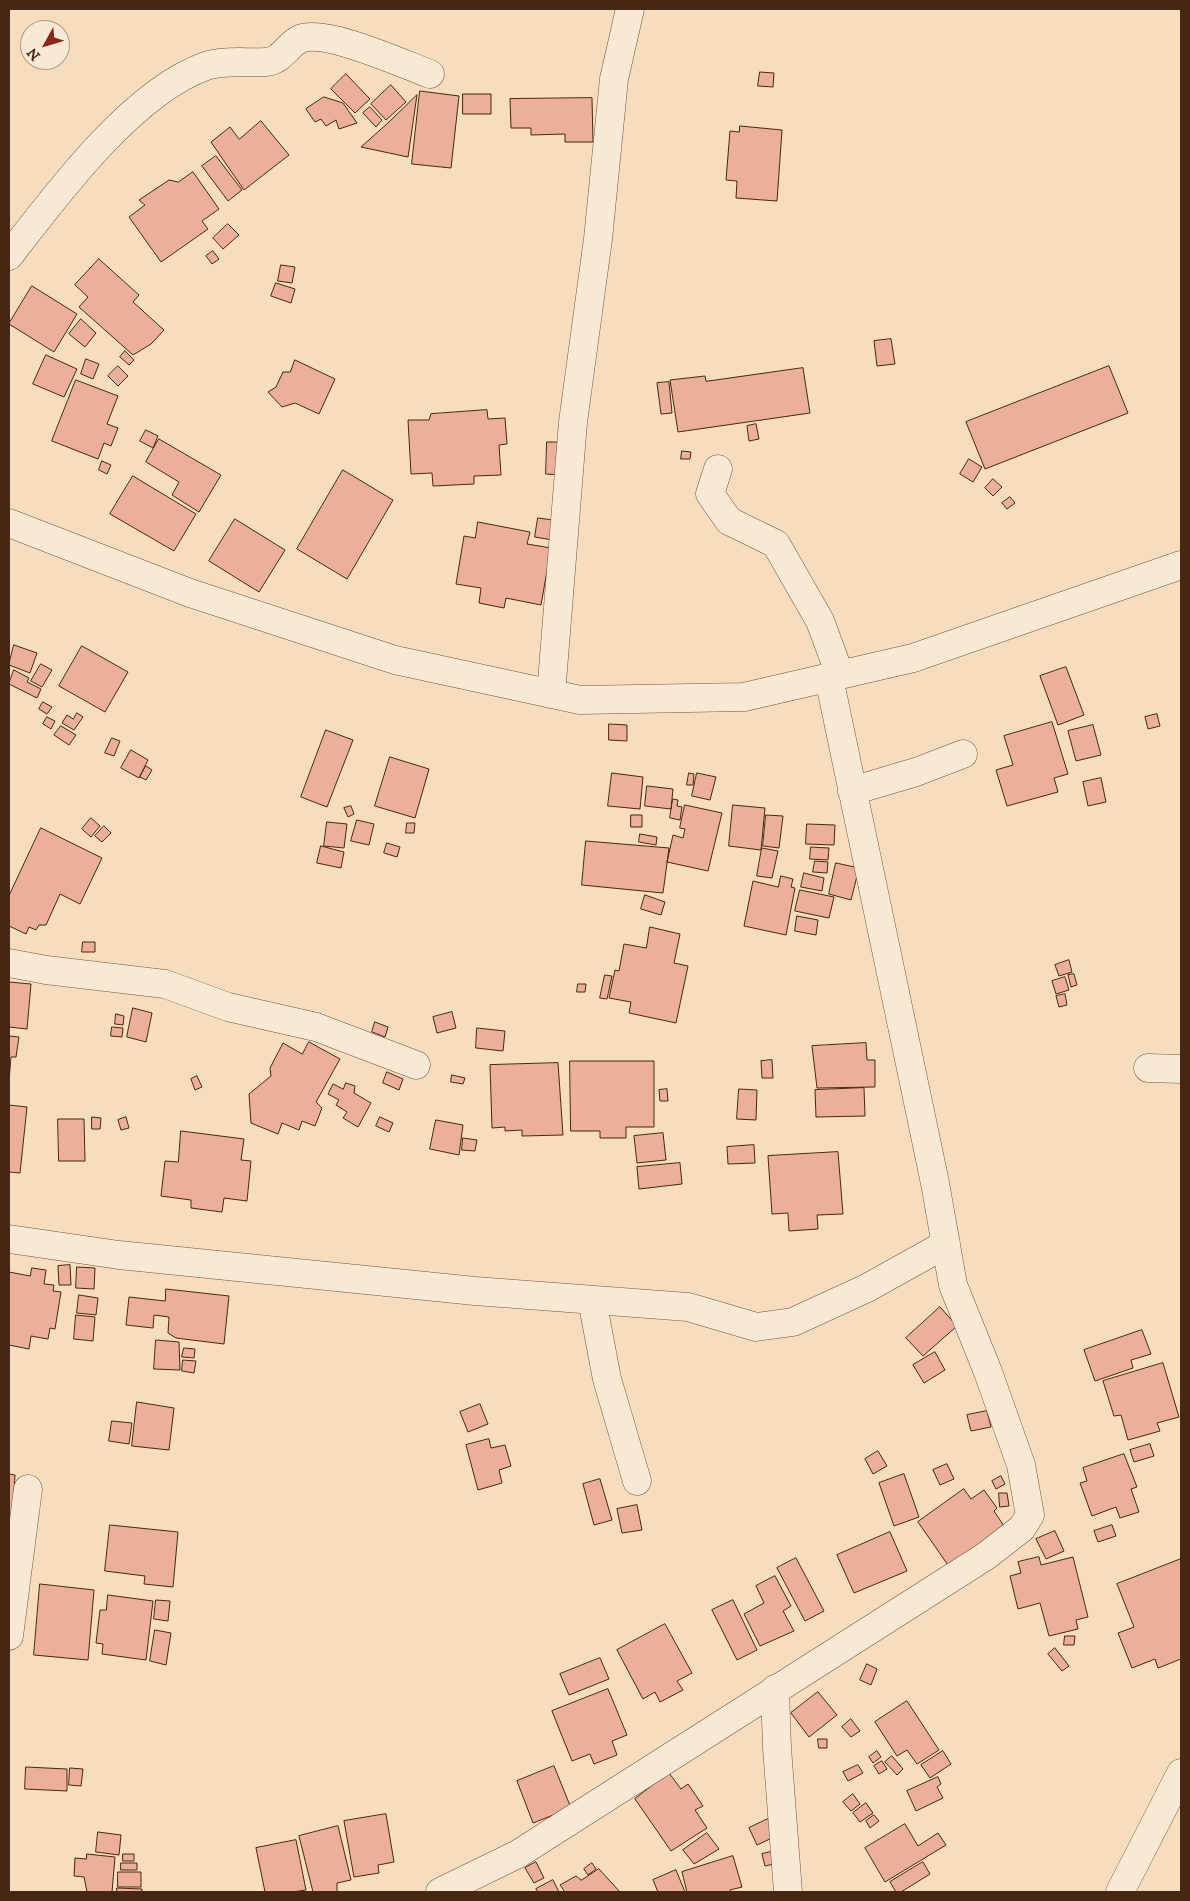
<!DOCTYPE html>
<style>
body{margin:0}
#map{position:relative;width:1190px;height:1901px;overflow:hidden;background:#f5ddbd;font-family:"IM FELL DW Pica",serif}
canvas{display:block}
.frame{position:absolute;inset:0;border:10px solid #462714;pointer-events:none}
.north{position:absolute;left:20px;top:20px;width:50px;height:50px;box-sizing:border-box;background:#f8e9d4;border:1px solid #b19b87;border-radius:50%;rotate:231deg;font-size:14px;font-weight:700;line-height:20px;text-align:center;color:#462714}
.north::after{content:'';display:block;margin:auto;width:18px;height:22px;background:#8f2418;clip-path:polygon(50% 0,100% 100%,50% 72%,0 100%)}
</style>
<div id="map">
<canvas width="1190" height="1901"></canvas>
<div class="frame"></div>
<div class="north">N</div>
</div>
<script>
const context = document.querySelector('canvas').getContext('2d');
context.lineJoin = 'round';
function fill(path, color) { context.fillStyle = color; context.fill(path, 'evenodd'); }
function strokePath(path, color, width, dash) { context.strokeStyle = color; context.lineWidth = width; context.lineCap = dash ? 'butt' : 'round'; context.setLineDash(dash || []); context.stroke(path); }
const building = new Path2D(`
 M760,72L774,73L773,87L758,86Z
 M346,74L370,99L355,113L331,89Z
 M391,85L406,102L386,120L371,104Z
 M420,91L459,96L451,168L412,164Z
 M463,94H491V114H463Z
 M417,95L408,157L361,147L389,122Z
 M324,97L343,103L357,123L339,129L336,120L326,126L321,119L315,122L306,109Z
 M592,98L593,142H565V134L531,135V128H511L510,99Z
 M370,107L382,120L376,127L363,113Z
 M261,121L289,155L244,190L211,142L230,127L239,139Z
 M740,126L782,130L777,201L736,198L737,181L726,180L730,131L739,132Z
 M216,156L242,190L228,201L202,166Z
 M193,172L219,209L202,221L208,229L161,262L129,217L145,205L139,200L169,180L178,182Z
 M228,224L239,235L223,249L213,238Z
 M213,251L219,259L212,264L206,256Z
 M99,259L139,295L133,302L164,330L151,344L133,355L79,307L88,297L75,285Z
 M281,265L295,267L292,283L278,281Z
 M276,283L295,289L291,303L271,296Z
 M32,286L77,314L54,352L9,324Z
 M81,319L96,333L85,347L69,334Z
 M891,339L895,364L877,366L874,341Z
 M125,351L134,360L129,365L120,357Z
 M46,355L77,369L64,397L33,384Z
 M86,359L99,364L93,379L81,374Z
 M295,360L335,379L319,414L295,403L282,407L268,392L276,387L283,372H290Z
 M118,366L128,376L118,386L108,376Z
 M1109,366L1128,413L985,469L966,422Z
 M803,368L810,413L678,432L670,380L705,376L706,381Z
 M76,380L118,396L107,424L118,428L111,446L104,443L98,459L52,441Z
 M669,382L672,413L661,414L657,383Z
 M487,410L488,419L505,418L507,444L499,445L501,475L474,476V484L433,486L432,473L411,474L408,420H429L431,414Z
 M756,424L759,439L749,441L747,426Z
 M146,430L158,436L153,448L140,441Z
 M159,439L221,475L199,512L172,495L179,482L146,462Z
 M547,442H563L562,475L546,474Z
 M682,451L691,452L690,459H681Z
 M969,459L982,467L973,482L960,474Z
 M102,461L111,465L107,474L99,470Z
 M343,470L393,500L347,579L297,549Z
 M133,476L196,514L174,551L110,514Z
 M993,479L1002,487L993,496L985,488Z
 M1010,497L1015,503L1007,509L1002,503Z
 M538,518L561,521L558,541L535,537Z
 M235,519L285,550L259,592L209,561Z
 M478,522L530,532L527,544L551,548L541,605L506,598L504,608L479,603L481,588L456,584L464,536L475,538Z
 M14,645L37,653L30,673L9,665Z
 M82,646L128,672L105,712L59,686Z
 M41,664L52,670L42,687L31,681Z
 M1066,667L1084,715L1058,725L1040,676Z
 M14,670L29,678L27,682L41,689L37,698L9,684Z
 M43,702L52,707L47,714L39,709Z
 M77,713L83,717L74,730L62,723L67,715L73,719Z
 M1157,714L1160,726L1148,729L1145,717Z
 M47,717L55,721L51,729L43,724Z
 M1052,722L1068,774L1054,778L1058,792L1007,806L996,770L1013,765L1004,736Z
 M609,724L627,725V741L609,740Z
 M1093,725L1101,755L1076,761L1068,731Z
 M61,726L76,735L69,745L54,735Z
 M326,730L353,740L327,807L301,797Z
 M112,738L120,741L114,756L105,753Z
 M131,750L148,760L139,778L121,768Z
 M390,757L429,769L415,818L375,806Z
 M146,766L152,770L146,780L140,777Z
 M612,773L643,777L640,809L608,806Z
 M689,773L694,774L693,785H687Z
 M697,773L716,777L710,800L692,796Z
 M1101,778L1106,802L1088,806L1083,782Z
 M647,786L673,789L671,809L645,806Z
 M673,799L678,800L677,806L682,807L680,820L670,818Z
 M685,805L722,813L708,871L667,862L673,835L683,838L685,829L680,828Z
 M733,805L765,808L761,850L729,846Z
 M351,806L354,814L348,817L344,808Z
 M631,815H642V827H631Z
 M766,815L783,816L779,848L763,846Z
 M91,818L100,826L91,837L82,829Z
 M357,820L374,824L369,845L351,841Z
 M327,822L347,824L344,848L324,846Z
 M407,823H415L414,833H406Z
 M807,824L835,825L834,845L806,844Z
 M104,826L111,833L102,842L95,836Z
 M41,828L102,858L80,904L60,894L46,925H39L36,930L29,927L26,934L9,926V896Z
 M640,834L657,837L656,845L639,842Z
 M586,841L669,848L663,893L582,885Z
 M387,843L400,847L397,857L384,853Z
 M321,846L344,852L341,868L317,863Z
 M811,847L829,848L828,860L810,859Z
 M762,848L778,851L772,878L757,876Z
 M815,861L828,862L827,873L813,872Z
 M836,863L859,868L851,900L829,894Z
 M804,873L824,878L822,891L801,887Z
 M781,876L793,879L791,887L795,888L786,935L744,926L753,881L778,887Z
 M800,890L834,897L829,918L795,911Z
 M645,895L665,902L661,915L641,909Z
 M797,916L818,920L816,935L795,931Z
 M650,927L680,934L674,963L688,966L676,1023L629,1013L631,1002L609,998L615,970L619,971L624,944L646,948Z
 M83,942H95V952H82Z
 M1069,960L1072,972L1059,976L1055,965Z
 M1074,974L1077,985L1071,987L1068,975Z
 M605,975L612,976L607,999L600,998Z
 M1065,977L1069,990L1056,994L1052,981Z
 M9,982L31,984L27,1029L9,1027Z
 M578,984H586L585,992H577Z
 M1065,994L1067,1005L1059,1007L1056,996Z
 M133,1008L152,1013L146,1042L127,1037Z
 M452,1012L456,1028L437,1033L433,1017Z
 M116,1014L124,1016L123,1025L115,1024Z
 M375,1022L388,1027L385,1037L372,1032Z
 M112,1027L123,1028L122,1037L111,1036Z
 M477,1028L505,1031L503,1051L476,1048Z
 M9,1036L19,1037L16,1057H11L9,1081Z
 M309,1042L340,1059L316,1102L322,1108L315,1126L302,1121L299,1130L282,1123L278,1134L251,1123L249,1094L271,1076L270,1068L283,1043L302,1054Z
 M866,1043L867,1060H875V1087L817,1088L812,1046Z
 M772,1060L773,1078H762L761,1061Z
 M570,1061H654V1127H626V1138H600V1131H571Z
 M558,1063L563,1135L522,1136V1130L505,1131V1127L492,1128L490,1065Z
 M387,1072L403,1079L399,1090L383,1083Z
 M452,1075L465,1078L463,1084L451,1082Z
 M197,1076L202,1087L195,1090L191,1079Z
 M346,1083L355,1086L354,1093L371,1103L358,1127L343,1118L347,1112L336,1105L339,1100L328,1094L333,1084L343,1089Z
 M864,1088L865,1116L816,1117L815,1090Z
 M667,1089L668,1101H660L659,1090Z
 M739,1089L757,1090L756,1120L737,1119Z
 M9,1105L27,1107L20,1173L9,1172Z
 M92,1117L101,1118L100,1129H92Z
 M126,1117L129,1128L121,1130L118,1120Z
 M380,1117L393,1123L389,1132L376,1126Z
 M58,1119H84L85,1161H59Z
 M436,1120L463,1125L459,1155L430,1149Z
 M181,1131L244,1139L241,1160L251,1161L247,1201L224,1198L222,1212L191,1208V1200L161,1196L165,1161L178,1162Z
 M663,1133L666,1160L637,1163L634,1136Z
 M463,1138L477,1140L475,1151L462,1150Z
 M754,1145L755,1163L728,1164L727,1147Z
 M838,1152L843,1214L817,1215L818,1229L789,1231L788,1213L772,1214L768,1156Z
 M680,1163L682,1184L639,1189L637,1167Z
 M70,1265L71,1285H59L58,1266Z
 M77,1267L95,1268L94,1289L76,1288Z
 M32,1268L46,1270L44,1284L54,1285L53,1291L61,1292L55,1329L50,1328L48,1339L31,1336L29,1349L9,1345V1272L30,1276Z
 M166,1289L229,1296L224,1344L176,1338L168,1333L169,1317L154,1315L153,1328L126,1325L129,1297L165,1301Z
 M79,1295L98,1298L96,1315L77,1313Z
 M940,1307L957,1326L923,1356L906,1338Z
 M76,1315L95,1317L93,1341L74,1339Z
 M1142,1330L1151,1354L1131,1360L1133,1368L1095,1381L1084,1350Z
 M156,1340L179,1342L180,1370L154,1369Z
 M184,1348L195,1349L194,1358L182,1357Z
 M935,1352L945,1370L924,1383L913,1365Z
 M183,1360L196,1361L194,1373L182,1371Z
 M1163,1363L1179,1417L1157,1423L1160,1431L1128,1440L1121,1415L1114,1416L1103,1381Z
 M137,1402L174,1408L169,1450L132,1446Z
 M480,1404L488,1424L468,1432L460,1412Z
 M987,1411L991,1427L971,1431L967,1415Z
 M112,1421L132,1423L129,1444L109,1441Z
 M489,1439L491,1448L505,1445L511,1466L499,1470L502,1483L478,1490L466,1445Z
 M1150,1444L1154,1456L1134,1462L1130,1450Z
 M878,1451L887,1466L873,1474L865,1459Z
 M1124,1454L1137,1487L1131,1489L1139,1512L1120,1518L1116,1507L1092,1516L1080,1483L1087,1481L1083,1468Z
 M947,1464L954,1479L940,1485L933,1470Z
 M9,1474L15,1475L12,1525L9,1524Z
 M904,1474L919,1517L894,1526L879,1483Z
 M1001,1476L1005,1484L996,1489L992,1481Z
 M600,1479L612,1520L594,1525L583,1484Z
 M964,1489L971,1499L984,1490L997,1508L994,1511L1006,1529L950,1568L918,1522Z
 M999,1493H1007L1009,1506L1000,1507Z
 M637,1505L642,1530L622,1533L617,1509Z
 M110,1525L178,1532L173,1587L144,1584L145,1576L105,1571Z
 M1112,1525L1116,1536L1098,1542L1094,1531Z
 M1055,1531L1064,1551L1046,1559L1036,1539Z
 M890,1532L907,1571L854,1593L837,1555Z
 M1039,1557L1041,1565L1073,1557L1088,1617L1076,1620L1078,1629L1049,1636L1040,1603L1018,1609L1010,1576L1021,1573L1018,1562Z
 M796,1558L824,1611L805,1621L777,1568Z
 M1181,1559V1659L1158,1668L1155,1659L1132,1668L1118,1633L1134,1627L1117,1584Z
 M775,1576L791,1606L783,1611L794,1631L760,1646L744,1614L764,1603L756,1586Z
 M40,1584L94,1590L88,1660L34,1655Z
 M108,1595L153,1601L146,1660L102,1654L103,1644L96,1643L100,1610H106Z
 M156,1600L170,1601L168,1621L154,1619Z
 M733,1600L757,1650L737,1660L712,1610Z
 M665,1624L692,1673L677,1681L683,1690L660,1702L655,1692L643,1699L617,1650Z
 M155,1630L171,1633L166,1665L150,1661Z
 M1065,1636H1075L1074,1645H1064Z
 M1055,1648L1069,1666L1062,1671L1048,1654Z
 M600,1658L609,1679L569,1695L560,1674Z
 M867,1664L877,1669L871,1685L860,1680Z
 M608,1689L627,1735L612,1741L617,1755L594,1764L590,1754L572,1761L552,1711Z
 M818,1692L837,1715L809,1737L791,1713Z
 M907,1701L939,1750L917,1764L907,1750L897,1756L875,1722Z
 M851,1719L860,1731L851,1737L842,1727Z
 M818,1739H827V1748H819Z
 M877,1751L881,1757L873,1763L869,1757Z
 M943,1751L951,1764L930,1778L921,1765Z
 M892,1756L903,1769L897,1775L885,1762Z
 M882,1761L887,1769L879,1774L874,1766Z
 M858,1765L863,1773L848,1781L843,1772Z
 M554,1766L571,1808L533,1823L517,1781Z
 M26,1767L67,1769V1791L25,1789Z
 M70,1768L83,1769L81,1786L69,1785Z
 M669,1773L681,1789L688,1784L703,1806L695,1810L707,1828L671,1851L635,1799Z
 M938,1777L941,1784L937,1787L943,1798L916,1811L907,1791Z
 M853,1794L860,1804L851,1811L843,1802Z
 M866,1803L873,1813L860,1822L853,1813Z
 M386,1814L394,1862L378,1865L379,1873L354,1877L344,1821Z
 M874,1815L879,1821L870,1828L866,1821Z
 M768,1819L774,1831L772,1838L757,1845L749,1828Z
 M905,1824L918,1846L938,1833L946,1845L885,1882L865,1848Z
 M338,1826L351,1880L337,1883V1892H313L299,1836Z
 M98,1832L121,1835L119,1855L96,1852Z
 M707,1833L719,1849L694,1864L683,1850Z
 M296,1840L306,1890L293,1892H265L256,1848Z
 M775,1851L778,1863L765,1866L762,1854Z
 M87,1854L115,1857L112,1892H87L84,1877L74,1876L75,1858L86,1859Z
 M123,1854H134V1861H123Z
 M733,1856L742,1887L730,1890V1892H687L682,1872Z
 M536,1862L544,1878L534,1883L525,1868Z
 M923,1862L930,1874L901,1892H896L890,1882Z
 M121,1863H137V1870H121Z
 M592,1863L596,1869L588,1875L584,1869Z
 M599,1869L620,1892H565L560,1885L576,1876L581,1880Z
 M676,1870L685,1892H658L653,1880Z
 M118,1872H141V1887H118Z
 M553,1880L559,1892H538L536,1889Z
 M117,1888L142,1889V1892H117Z`);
fill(building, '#ecaf99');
strokePath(building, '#462714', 1);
const minor = new Path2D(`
 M9,256C56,195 132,92 206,66C223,60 247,63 266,62C282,61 287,45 300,39C325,28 403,64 430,74
 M718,469L710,494L729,521L776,544L820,621L840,675
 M9,523L190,593L395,660L580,700L744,697L913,658L1181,565
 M551,694L573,422L598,239L614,79L630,9
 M852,791L916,772L963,754
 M9,963L46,970L165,984L228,1007L316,1027L416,1065
 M1148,1068L1181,1069
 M9,1239L119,1255L475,1291L688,1307L756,1327L793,1322L867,1288L946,1244
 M592,1300L607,1379L637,1481
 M9,1636L28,1489
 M775,1689L777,1748L788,1892
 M440,1892L518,1854L986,1556L1022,1528L1030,1515L1021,1465L988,1372L953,1285L935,1183L829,678
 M1120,1892L1181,1773`);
strokePath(minor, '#72543e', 29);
strokePath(minor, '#f8e9d4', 28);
</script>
